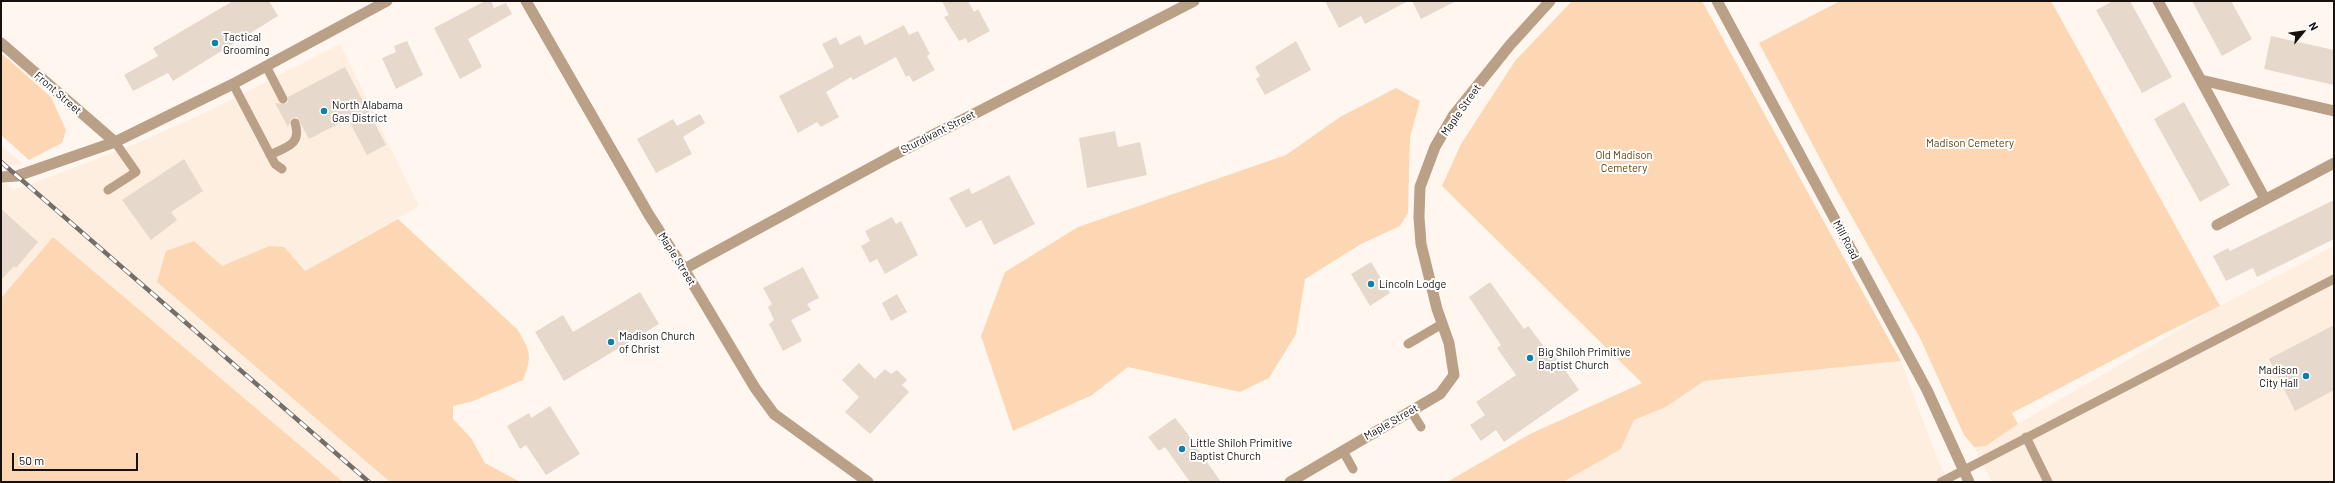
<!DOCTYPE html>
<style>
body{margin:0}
#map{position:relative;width:2335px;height:483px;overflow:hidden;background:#fff7ef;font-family:Barlow,sans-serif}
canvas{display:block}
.frame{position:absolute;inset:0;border:2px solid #16110d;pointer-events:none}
.north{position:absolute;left:2283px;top:12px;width:40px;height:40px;-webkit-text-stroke:3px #fff;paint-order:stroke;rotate:61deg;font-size:11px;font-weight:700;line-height:16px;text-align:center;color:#16110d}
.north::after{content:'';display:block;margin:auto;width:14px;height:18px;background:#16110d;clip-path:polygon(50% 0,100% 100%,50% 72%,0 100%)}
.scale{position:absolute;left:12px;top:453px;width:126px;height:18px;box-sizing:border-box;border:2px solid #16110d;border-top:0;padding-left:5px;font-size:12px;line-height:14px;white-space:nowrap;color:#16110d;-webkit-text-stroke:3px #fff;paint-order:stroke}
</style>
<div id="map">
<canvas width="2335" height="483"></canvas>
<div class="frame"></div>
<div class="north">N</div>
<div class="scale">50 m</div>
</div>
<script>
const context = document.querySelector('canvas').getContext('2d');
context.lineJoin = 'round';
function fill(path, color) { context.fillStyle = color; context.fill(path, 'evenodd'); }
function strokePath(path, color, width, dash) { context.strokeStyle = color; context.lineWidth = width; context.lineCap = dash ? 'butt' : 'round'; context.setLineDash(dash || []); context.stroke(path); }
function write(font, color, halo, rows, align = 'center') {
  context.font = font + ' Barlow,sans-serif'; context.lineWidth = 4; context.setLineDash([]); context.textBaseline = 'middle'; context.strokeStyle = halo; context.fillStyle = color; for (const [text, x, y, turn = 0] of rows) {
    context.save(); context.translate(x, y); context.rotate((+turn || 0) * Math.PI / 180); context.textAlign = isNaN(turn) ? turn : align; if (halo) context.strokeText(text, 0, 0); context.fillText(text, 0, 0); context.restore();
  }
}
fill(new Path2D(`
 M340,44L419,206L305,271L269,246L222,266L157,282L390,482H343L53,237L1,298V176L13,190L39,181L135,144L211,110Z
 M1,145L23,164L1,166Z
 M2334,246V482H1992L1974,447L1986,446L2018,424L2220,306Z
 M1901,361L1937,458L1949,482H1563L1621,449L1634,420L1666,407L1704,381Z`), '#fdeedf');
fill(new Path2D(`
 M1572,1H1702L1901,361L1704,381L1666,407L1634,420L1621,449L1563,482H1447L1530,434L1642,383L1442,186L1461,144L1515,61Z
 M1840,1H2051L2220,306L2159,336L2012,413L2018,424L1986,446L1974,447L1964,435L1920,338L1834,185L1759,43Z
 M1,53L51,97L66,130L62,143L29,160L1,135Z
 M1396,88L1420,101L1410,137L1408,213L1400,226L1361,244L1305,279L1296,334L1269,378L1240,392L1128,367L1092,395L1013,431L981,336L1005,272L1078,227L1286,155L1340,117Z
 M398,219L517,329C530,350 533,356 523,380L473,401L453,406V419L471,438L485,463L520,482H390L157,282L166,251L194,241L222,266L269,246L284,247L305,271Z
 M53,237L302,447L343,482H1V298Z`), '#fdd7b3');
fill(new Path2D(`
 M233,1H269L278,16L173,81L168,73L133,91L124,75L158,56L153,48Z
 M485,1H491L494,8L506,3L512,14L468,39L482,67L460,79L434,28Z
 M942,1H968L974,12L978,9L990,31L968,43L966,38L959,41L944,17L949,15Z
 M1325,1H1408L1365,24L1361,16L1339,28Z
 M1412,1H1456L1421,19Z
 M2113,1H2130L2172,77L2142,93L2096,10Z
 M2192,1H2231L2252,39L2222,56Z
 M904,25L909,35L918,31L930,54L927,56L935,70L913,82L909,75L906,77L896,57L853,80L851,77L826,92L839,117L821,127L817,122L798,133L779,96L834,67L822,44L836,37L840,45L860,35L865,45Z
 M2271,36L2334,50V85L2264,69Z
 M407,41L423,75L396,89L382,58L396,52L394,46Z
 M1296,41L1311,70L1265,95L1256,79L1260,76L1255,67Z
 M345,67L386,145L367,155L348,119L309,139L297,117L291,119L288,127L275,103L285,104L288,102V97Z
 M2184,102L2230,185L2200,202L2154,119Z
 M700,114L705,123L683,137L692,154L656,173L637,139L673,119L677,126Z
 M1115,131L1118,147L1140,142L1147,175L1087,188L1079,138Z
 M184,159L203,191L171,212L177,220L151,240L122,200Z
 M1009,175L1035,224L994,245L981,220L966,228L949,198L969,188L972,194Z
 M2334,200V239L2257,277L2253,268L2226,281L2213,256L2228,248L2230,251Z
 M1,209L38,242L16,268L14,266L1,280Z
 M892,217L896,224L901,221L918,255L885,274L877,259L870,263L861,246L870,241L865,231Z
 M1371,262L1390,293L1370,306L1351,274Z
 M803,267L819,298L807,304L811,310L791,320L802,341L783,351L769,324L774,320L768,307L772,304L763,288Z
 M1490,282L1524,329L1528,326L1530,328L1548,352L1551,350L1579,390L1504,442L1496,430L1481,441L1470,425L1485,415L1476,402L1516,375L1497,348L1501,345L1469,297Z
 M640,292L659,324L564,381L535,332L563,315L573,332Z
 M897,294L907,312L891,321L882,303Z
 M2334,325V390L2295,411L2269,359Z
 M859,363L875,379L885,369L891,374L897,370L907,380L902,385L909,392L870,434L845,412L859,397L842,380Z
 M550,406L580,454L546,475L526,445L520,449L507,426L529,413L531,418Z
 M1175,418L1184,429L1221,482H1190L1165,447L1159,451L1148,437Z`), '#e6d8cb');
strokePath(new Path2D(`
 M266,66L283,99
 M233,84L275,164L282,169
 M270,155C286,147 302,145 295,123
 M108,190L136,172L115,142
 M1408,344L1442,324
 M1411,411L1421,427
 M2026,437L2048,482
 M1343,451L1353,469
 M1941,482L2334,279`), '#baa086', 9);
strokePath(new Path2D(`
 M526,1L649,215L684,269L755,388L774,414L868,482
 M2158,1L2265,199
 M1,43L115,142
 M2201,80L2334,111
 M2217,225L2334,163
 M684,269L892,156L1194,1
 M1290,482L1440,394L1454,375L1449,343L1437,309L1421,244L1419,217L1420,187L1435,147L1453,116L1510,45L1550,1`), '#baa086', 11);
strokePath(new Path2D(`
 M1717,1L1927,390L1969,482
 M1,177L17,176L115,142L233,84L387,1`), '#baa086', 11);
const rail = new Path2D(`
 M1,162L369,482`);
strokePath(rail, '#746e69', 4.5);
strokePath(rail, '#fff', 3, [9]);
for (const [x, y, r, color] of [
 [215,43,4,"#1080a8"],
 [324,111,4,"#1080a8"],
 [1371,284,4,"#1080a8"],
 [611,342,4,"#1080a8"],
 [1530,358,4,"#1080a8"],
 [2306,376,4,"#1080a8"],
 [1182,449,4,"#1080a8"]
]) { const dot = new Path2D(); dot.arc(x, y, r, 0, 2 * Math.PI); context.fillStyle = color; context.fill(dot); strokePath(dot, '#fff', 1.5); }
write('11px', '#16110d', '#fff', [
 ["Tactical",223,37],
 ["Grooming",223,50],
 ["North Alabama",332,105],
 ["Gas District",332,118],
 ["Lincoln Lodge",1379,284],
 ["Madison Church",619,336],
 ["of Christ",619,349],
 ["Big Shiloh Primitive",1538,352],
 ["Baptist Church",1538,365],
 ["Madison",2298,370,"right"],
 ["City Hall",2298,383,"right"],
 ["Little Shiloh Primitive",1190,443],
 ["Baptist Church",1190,456]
], 'left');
write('11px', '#16110d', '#fff', [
 ["Front Street",58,93,41],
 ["Maple Street",1461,110,-55],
 ["Sturdivant Street",938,132,-27],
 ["Mill Road",1846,240,62],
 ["Maple Street",677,259,58],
 ["Maple Street",1391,422,-30]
]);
write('11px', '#653e0e', '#fff', [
 ["Madison Cemetery",1970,143],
 ["Old Madison",1624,155],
 ["Cemetery",1624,168]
]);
</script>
